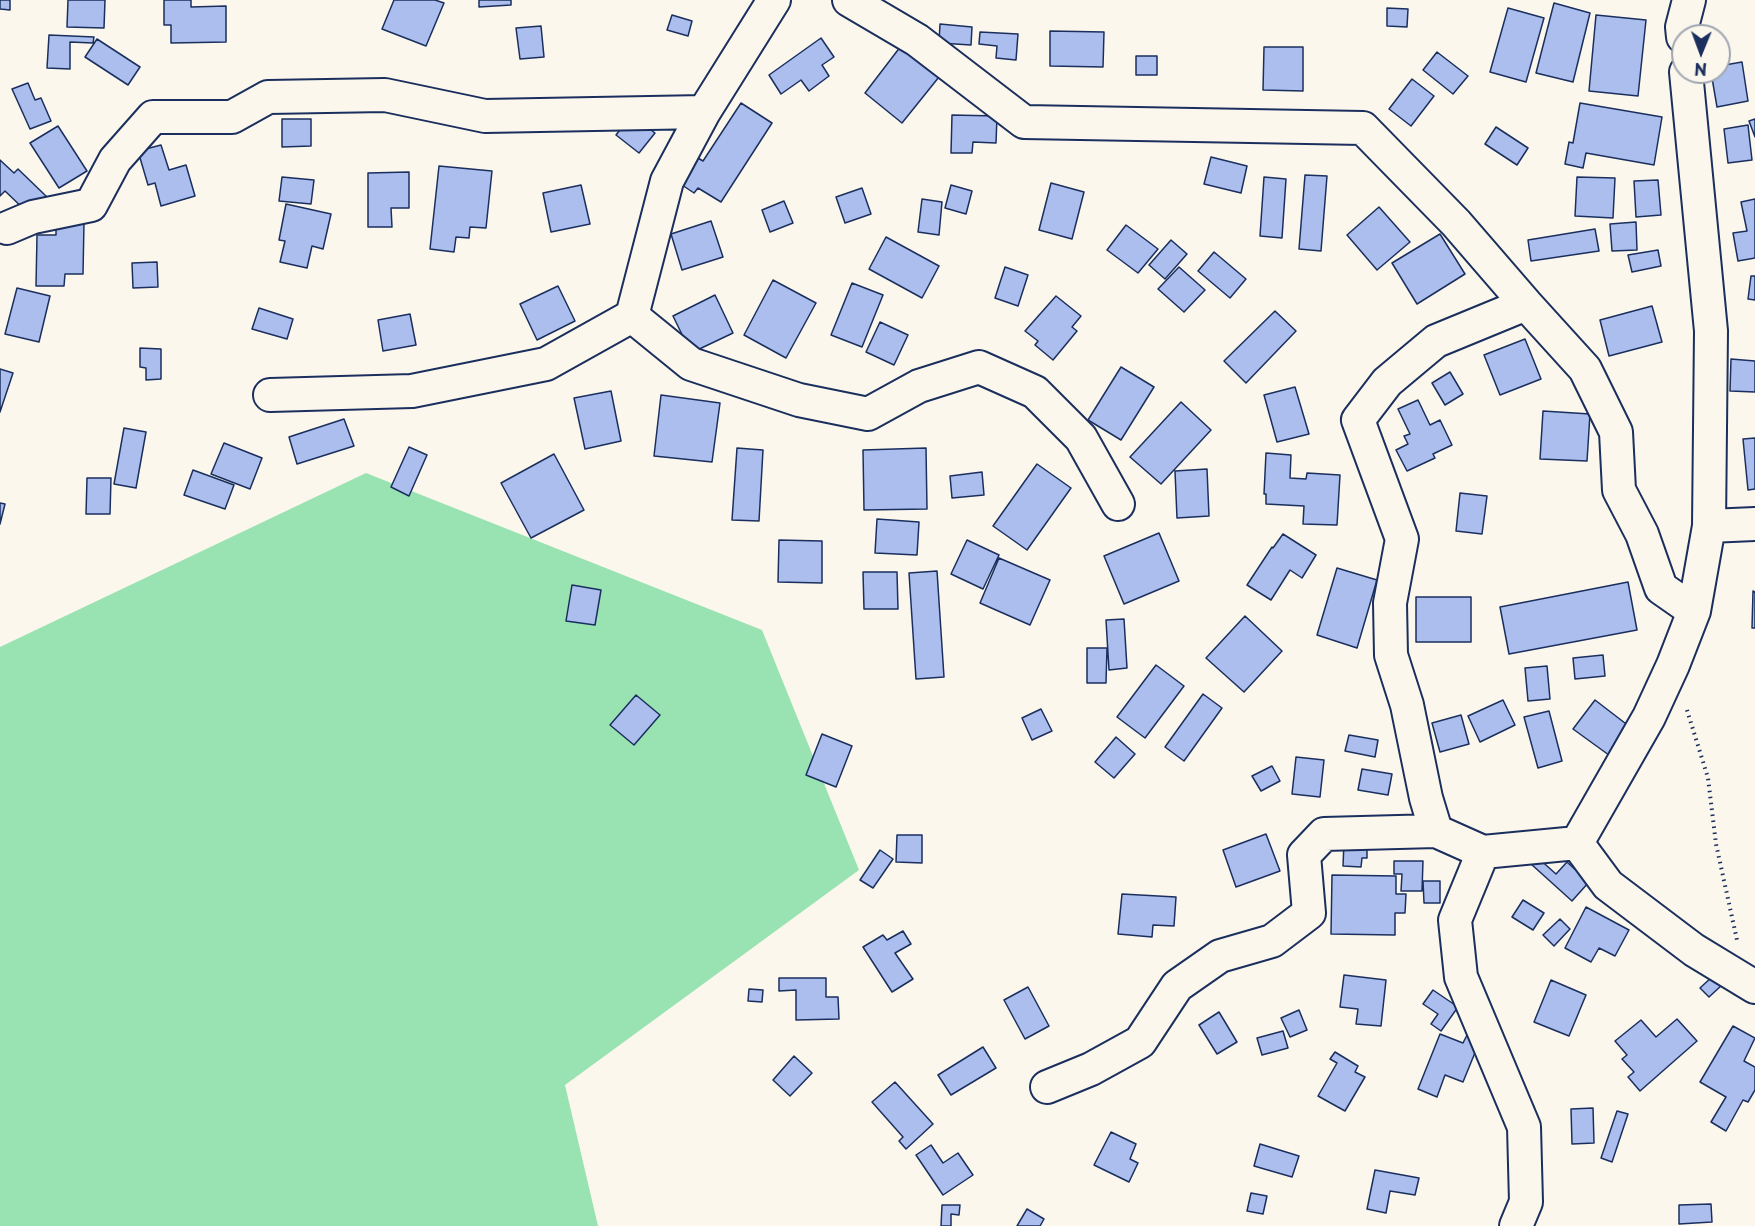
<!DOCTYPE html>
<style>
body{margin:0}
#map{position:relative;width:1755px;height:1226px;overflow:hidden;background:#fbf7ec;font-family:"Playpen Sans",sans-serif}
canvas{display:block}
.north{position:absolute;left:1671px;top:24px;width:60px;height:60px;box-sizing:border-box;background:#fbf7ec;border:2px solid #a1a7b3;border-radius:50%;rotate:181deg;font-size:16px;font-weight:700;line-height:24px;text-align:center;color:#1b2f5e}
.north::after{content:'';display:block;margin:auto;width:21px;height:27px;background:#1b2f5e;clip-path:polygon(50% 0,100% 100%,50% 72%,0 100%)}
</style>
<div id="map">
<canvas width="1755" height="1226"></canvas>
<div class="north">N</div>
</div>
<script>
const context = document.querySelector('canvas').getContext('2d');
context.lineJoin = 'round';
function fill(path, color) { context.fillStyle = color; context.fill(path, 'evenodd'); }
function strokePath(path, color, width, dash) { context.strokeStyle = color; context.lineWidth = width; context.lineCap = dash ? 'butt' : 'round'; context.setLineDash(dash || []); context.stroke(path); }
fill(new Path2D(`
 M366,473L762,630L859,870L565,1085L598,1226H0V647Z`), '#99e2b1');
const building = new Path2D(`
 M0,0H10V10L0,9Z
 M68,0H105L104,28L67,27Z
 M164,0H191V7L226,6V42L171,43V25H164Z
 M394,0H435L444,3L426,46L382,29Z
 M479,0H511V5L479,7Z
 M1554,3L1590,13L1573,82L1536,73Z
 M1387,8L1408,9L1407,27L1387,26Z
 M1508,8L1544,18L1526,82L1490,72Z
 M672,15L692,21L688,36L667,30Z
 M1596,15L1646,20L1638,96L1589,91Z
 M940,24L972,27L971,45L939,43Z
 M541,26L544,57L520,59L516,28Z
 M1050,31L1104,32L1103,67L1050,66Z
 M980,32L1018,34L1016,60L996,58L997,46L979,44Z
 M49,35L94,37L93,43L70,42V69L47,68Z
 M821,38L834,57L822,65L829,76L809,91L801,80L781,94L769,75Z
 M97,39L140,67L128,85L85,57Z
 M904,42L943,72L902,123L865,93Z
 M1264,47H1303V91L1263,90Z
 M1437,52L1468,76L1453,94L1423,70Z
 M1136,56H1157V75H1136Z
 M1742,62L1748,101L1717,107L1711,72H1719V66Z
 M1412,79L1434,96L1411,126L1389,109Z
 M28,83L35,100L41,98L51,121L30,129L12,89Z
 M741,103L772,123L721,202L698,188L694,193L676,181L693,155L703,161Z
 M1580,103L1662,117L1654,165L1586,153L1583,168L1565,164L1569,142L1573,143Z
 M631,115L655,133L639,153L616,135Z
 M952,115L997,116L996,143L973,142L972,153H951Z
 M282,119H311V146L282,147Z
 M1755,119V137L1749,121Z
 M1748,125L1752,160L1728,163L1724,129Z
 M58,126L87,171L59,188L30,143Z
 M1496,127L1528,148L1517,165L1485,144Z
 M161,145L169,170L186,165L195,196L161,206L155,183L148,185L138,151Z
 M1211,157L1247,166L1241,193L1204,184Z
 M0,160L14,173L18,169L46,196L29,214L5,191L0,196Z
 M439,166L492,171L486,228L470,227L469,238L456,237L454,252L430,249Z
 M409,172V208H391L392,227H368V173Z
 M1305,175L1327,176L1321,251L1299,249Z
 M282,177L314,180L311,204L279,201Z
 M1264,177L1286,179L1282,238L1260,236Z
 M1577,177L1615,178L1613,218L1575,216Z
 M1658,180L1661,215L1636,217L1634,181Z
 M1051,183L1084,192L1072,239L1039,230Z
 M581,185L590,224L551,232L543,193Z
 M951,185L972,191L966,214L945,208Z
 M862,188L871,214L845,223L836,197Z
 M922,199L942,202L939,235L918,232Z
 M1755,199V258L1738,261L1733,233L1747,231L1741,202Z
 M784,201L793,223L770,232L762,210Z
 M286,204L331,214L323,249L312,246L307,268L280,262L285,241L279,240Z
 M1379,207L1410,242L1377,270L1347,235Z
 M56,221L84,222L83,274H65L64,286H36L37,235H56Z
 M711,221L723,257L682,270L671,234Z
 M1636,222L1637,250L1612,251L1610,224Z
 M1126,225L1158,249L1138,273L1107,250Z
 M1595,229L1599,251L1531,261L1528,240Z
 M1440,234L1465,274L1417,304L1392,263Z
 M886,237L939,266L922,298L869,269Z
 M1171,240L1187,254L1165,279L1149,265Z
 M1658,250L1661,266L1632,272L1628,255Z
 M1214,252L1246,279L1230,298L1198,271Z
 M157,262L158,287L133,288L132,263Z
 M1005,267L1028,275L1018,306L995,298Z
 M1179,267L1205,290L1184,312L1158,289Z
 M1751,276H1755V300L1748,299Z
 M773,280L816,303L786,358L744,335Z
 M852,283L883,295L862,347L831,335Z
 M558,286L575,321L537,340L520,304Z
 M17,288L50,296L39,342L5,334Z
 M715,295L733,333L691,353L673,316Z
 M1056,296L1081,316L1072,327L1077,331L1053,360L1035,345L1038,341L1025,331Z
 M1652,306L1662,342L1609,356L1600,320Z
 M259,308L293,319L287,339L252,329Z
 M1275,311L1296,331L1246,383L1224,361Z
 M410,314L416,345L383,351L378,320Z
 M880,322L908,335L894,365L866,352Z
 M1525,339L1541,379L1500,395L1484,355Z
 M140,348L161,349V379L146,380V368L140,367Z
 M1731,359L1755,361V392L1730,391Z
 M1121,367L1154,387L1121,440L1088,420Z
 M0,369L13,373L0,412Z
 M1450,372L1463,394L1445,405L1432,383Z
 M1295,387L1309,434L1277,442L1264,395Z
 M611,391L621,441L585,449L574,398Z
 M661,395L720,403L712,462L654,456Z
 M1418,400L1430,425L1440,420L1452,445L1433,454L1435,458L1407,471L1396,450L1408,444L1404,436L1410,434L1398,409Z
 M1181,402L1211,430L1161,484L1130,457Z
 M1543,411L1590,414L1587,461L1540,459Z
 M344,419L354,446L297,464L289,437Z
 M124,428L146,432L136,488L114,484Z
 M1755,438V489L1748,490L1743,439Z
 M224,443L262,458L250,489L211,474Z
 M409,447L427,455L409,496L391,487Z
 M737,448L763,450L759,521L732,520Z
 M926,448L927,509L864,510L863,450Z
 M1266,453L1291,455L1290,478L1306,479L1307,473L1340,475L1337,525L1303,524L1304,506L1266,504V494H1264Z
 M554,454L584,510L531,538L501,483Z
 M1037,464L1071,488L1027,550L993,526Z
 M1207,469L1209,516L1177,518L1175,471Z
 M193,470L234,485L225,509L184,495Z
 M982,472L984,495L952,498L950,476Z
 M87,478H111L110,514H86Z
 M1460,493L1487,496L1482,534L1456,531Z
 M0,503L5,504L0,524Z
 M877,519L919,522L917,555L875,553Z
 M1159,533L1179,581L1124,604L1104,556Z
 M1283,534L1316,555L1302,578L1290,570L1271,600L1247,585L1272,547L1273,548Z
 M779,540L822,541V583L778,582Z
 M967,540L999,555L983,589L951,574Z
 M999,558L1050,580L1030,625L980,603Z
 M1337,568L1377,580L1357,648L1317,635Z
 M937,571L944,677L916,679L909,573Z
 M863,572H897L898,609H864Z
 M1628,582L1637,630L1509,654L1500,607Z
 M572,585L601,590L595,625L566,621Z
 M1753,591L1755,592V628H1752Z
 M1416,597H1471V642H1416Z
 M1245,616L1282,651L1244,692L1206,658Z
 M1124,619L1127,668L1109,670L1106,620Z
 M1087,648H1107L1106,683H1087Z
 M1603,655L1605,676L1575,679L1573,658Z
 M1156,665L1184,686L1145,738L1117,717Z
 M1547,666L1550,699L1528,701L1525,668Z
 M1203,694L1222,708L1184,761L1165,747Z
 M636,695L660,715L634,745L610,725Z
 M1503,700L1515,725L1480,742L1468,716Z
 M1595,700L1634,730L1613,758L1573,729Z
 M1041,709L1052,731L1032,740L1022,718Z
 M1549,711L1562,761L1538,768L1524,717Z
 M1461,715L1469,744L1440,752L1432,723Z
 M822,734L852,746L836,787L806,775Z
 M1349,735L1378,740L1375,757L1345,751Z
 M1116,737L1135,754L1114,778L1095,762Z
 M1296,757L1324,760L1320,797L1292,794Z
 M1272,766L1280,781L1261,791L1252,776Z
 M1362,769L1392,774L1388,795L1358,790Z
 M1266,834L1280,871L1236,887L1223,850Z
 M897,835H922V863L896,862Z
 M1344,842L1367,843V858H1362L1361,867L1343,866Z
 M880,850L893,859L873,888L860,880Z
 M1537,857L1556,874L1567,862L1589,882L1572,901L1531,864Z
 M1394,861H1423L1422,891H1401L1402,874H1394Z
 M1332,875L1396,876V894H1406L1405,913H1395V935L1331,934Z
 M1423,881H1440V903H1424Z
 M1122,894L1176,897L1174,926L1153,925L1152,937L1118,934Z
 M1523,900L1544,913L1533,930L1512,917Z
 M1586,907L1629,930L1615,956L1599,948L1591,962L1565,948Z
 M1560,919L1570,929L1554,946L1543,935Z
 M903,931L911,944L895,953L913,979L892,992L863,947L883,935L887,940Z
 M1344,975L1386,980L1381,1026L1356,1024L1358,1009L1340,1007Z
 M1713,976L1722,985L1709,997L1700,988Z
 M779,978H826V997H838L839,1019L796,1020V990L779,991Z
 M1551,980L1586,995L1569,1036L1534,1022Z
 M1028,987L1049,1026L1025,1039L1004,1000Z
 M749,989L763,990L762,1002L748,1001Z
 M1433,990L1458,1007L1441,1031L1431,1024L1438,1014L1423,1004Z
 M1299,1010L1307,1030L1290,1037L1281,1018Z
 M1219,1012L1237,1042L1217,1054L1199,1025Z
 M1677,1019L1697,1041L1640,1091L1628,1077L1634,1072L1622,1059L1627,1055L1615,1041L1641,1020L1656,1037Z
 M1733,1026L1755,1038L1744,1061L1755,1067V1090L1748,1102L1743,1100L1726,1131L1711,1122L1726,1097L1700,1082Z
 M1283,1031L1288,1048L1262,1055L1257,1038Z
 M1468,1033L1481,1038L1463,1082L1445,1075L1437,1097L1418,1089L1440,1034L1463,1043Z
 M983,1047L996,1068L951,1095L938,1075Z
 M1335,1052L1358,1066L1355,1072L1365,1077L1345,1111L1318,1096L1337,1063L1330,1059Z
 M794,1056L812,1073L790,1096L773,1080Z
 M895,1082L933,1124L906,1149L899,1141L903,1137L872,1102Z
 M1593,1108L1594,1143L1572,1144L1571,1109Z
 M1617,1111L1628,1114L1612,1162L1601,1158Z
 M1111,1132L1136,1144L1130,1159L1138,1163L1129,1182L1094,1165Z
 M1260,1144L1299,1156L1292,1177L1254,1166Z
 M931,1145L943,1163L958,1153L973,1175L943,1195L916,1155Z
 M1375,1170L1419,1178L1415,1195L1390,1191L1386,1213L1367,1209Z
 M1251,1193L1267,1196L1263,1214L1247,1211Z
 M1711,1204L1712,1222L1679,1224V1205Z
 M942,1205H960L959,1215L951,1214V1226H941Z
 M1027,1209L1044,1219L1040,1226H1017Z`);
fill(building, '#abbeed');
strokePath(building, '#1b2f5e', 1.5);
const minor = new Path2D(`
 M849,0L917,40L1024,122L1363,128L1456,223L1526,304L1585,369L1616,432L1619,490L1642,534L1661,588L1694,611
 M1683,37L1682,27L1689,0
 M1686,72L1711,331L1709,526L1755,524
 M7,228L33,217L91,205L115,160L153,117H232L268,97L385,95L485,116L704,112
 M632,316L691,364L799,400L868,414L919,386L979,367L1035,392L1081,438L1118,504
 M270,395L412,391L546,364L632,316L667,181L704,112L774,0
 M1436,831L1426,798L1407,705L1391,655L1390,603L1402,539L1358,420L1387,382L1436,341L1526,304
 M1577,843L1608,885L1694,950L1755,987
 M1483,852L1455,920L1461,977L1524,1127L1526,1202L1516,1226
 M1047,1087L1091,1069L1140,1042L1177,986L1220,956L1272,941L1309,913L1304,855L1324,834L1436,831L1483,852L1577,843L1649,717L1673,665L1694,611L1709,526`);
strokePath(minor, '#1b2f5e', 36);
strokePath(new Path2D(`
 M1687,710L1708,778L1716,844L1737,940`), '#1b2f5e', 4, [1.5, 4.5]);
strokePath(minor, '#fbf7ec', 32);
</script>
